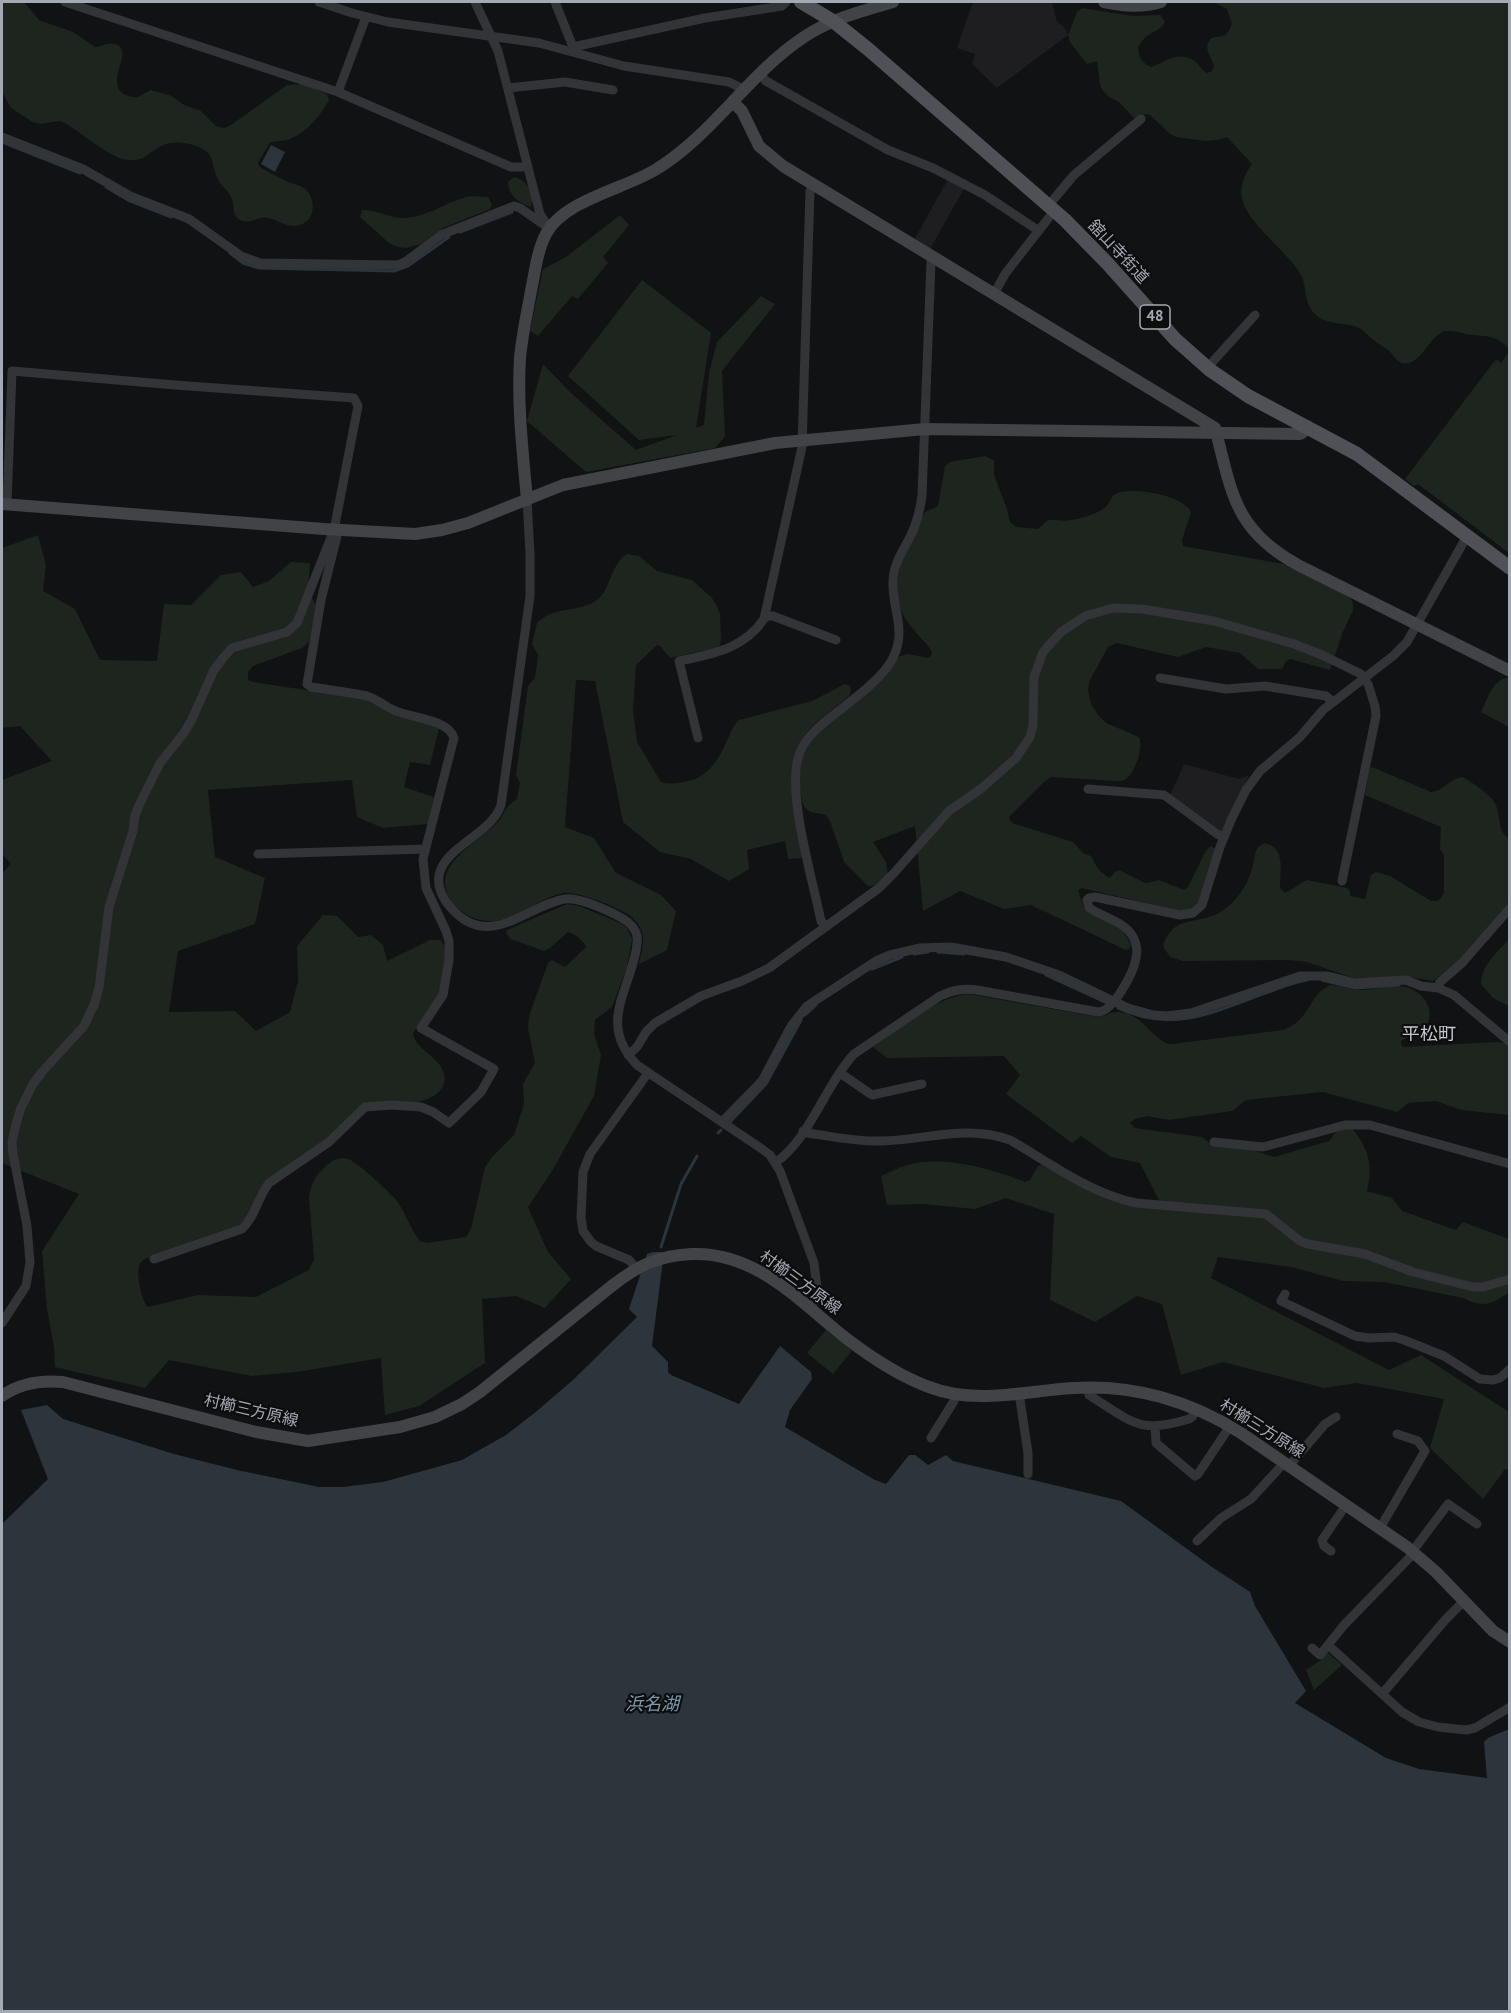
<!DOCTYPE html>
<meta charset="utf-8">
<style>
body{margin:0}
#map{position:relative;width:1511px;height:2013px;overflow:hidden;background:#111213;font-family:"PT Sans",sans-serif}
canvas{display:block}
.frame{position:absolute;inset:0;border:3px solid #a4aab3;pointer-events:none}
</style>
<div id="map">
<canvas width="1511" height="2013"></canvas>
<div class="frame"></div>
</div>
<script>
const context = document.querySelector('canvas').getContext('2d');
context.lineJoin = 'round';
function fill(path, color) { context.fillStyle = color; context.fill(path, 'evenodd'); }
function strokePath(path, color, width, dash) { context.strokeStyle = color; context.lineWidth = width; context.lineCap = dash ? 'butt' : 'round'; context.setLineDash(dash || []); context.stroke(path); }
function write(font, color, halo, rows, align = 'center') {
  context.font = font + ' "PT Sans","Noto Sans JP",sans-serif'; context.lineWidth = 4.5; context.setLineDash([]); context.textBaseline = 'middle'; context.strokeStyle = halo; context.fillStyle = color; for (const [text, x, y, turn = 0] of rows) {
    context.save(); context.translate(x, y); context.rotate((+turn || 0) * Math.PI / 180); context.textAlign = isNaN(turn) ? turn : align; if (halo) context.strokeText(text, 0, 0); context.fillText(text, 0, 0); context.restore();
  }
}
fill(new Path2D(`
 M973,2H1052L1057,22L1064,27L1068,35L997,88L972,64L975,54L957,48Z
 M948,179L965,187L930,249L914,240Z
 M1184,764L1239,779L1249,775L1222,832L1220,833L1170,795Z`), '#1e1e20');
fill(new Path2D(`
 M2,2H24L39,20L73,32L95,47C101,47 108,42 114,44C137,49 104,81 124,94C128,96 133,98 138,97C142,95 146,92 151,90L172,96L184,105L201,111L216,126L224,128L231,125L287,85L303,84L327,94L329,100C322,114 306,133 290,139C284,141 277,141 270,142L258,163L260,167C269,172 279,178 288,182C294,184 300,185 305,189C318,201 315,225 294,226C286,226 277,220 269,218C259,215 252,224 243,221C231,217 235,208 232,199C229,191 222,187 219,181C212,169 215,156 203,149C192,143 174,140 163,145C148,152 144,164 123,159C107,155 80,132 65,123L59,121L40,124L31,121L11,108L2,92Z
 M1213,2H1509V349C1499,337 1489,336 1473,335C1463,335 1456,330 1446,331C1429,334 1422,366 1403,363C1397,362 1394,356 1390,352C1386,347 1379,345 1375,341C1370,338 1366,333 1361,329C1347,321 1327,327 1314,313C1304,303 1307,287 1301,275C1287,250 1249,226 1242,199C1239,186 1245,174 1252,164L1227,137L1218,140L1205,141L1176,137L1170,134L1150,115L1146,114L1134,118L1119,102L1109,97L1103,91L1100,85L1097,61L1087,64L1070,42L1068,35L1077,12L1082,8L1134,16L1160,15L1165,22C1158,34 1146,31 1138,48C1139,58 1141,62 1151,67C1166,62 1177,51 1193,60C1199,63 1201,70 1207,73L1212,71L1214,67C1212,55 1202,50 1211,38C1225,35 1226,38 1232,24L1227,9Z
 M514,177C528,180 535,194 531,207C519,204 508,194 508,182Z
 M470,196L488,197L492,205L490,209L443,228L421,244L406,248L398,247L389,243L360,217L362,210C374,209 390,218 403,218C426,218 448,201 470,196Z
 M620,215L629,225L603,257L608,263L578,299L572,296L538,336L530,331L543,269L566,257Z
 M642,280L711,333L696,428L704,425L709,373L717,342L761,296L775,304L722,371L725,436L715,448L586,472L527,421L543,364L571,393L636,450L677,435L639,440L568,376Z
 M1509,352V553L1418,484L1414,486L1405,479L1496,359L1501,363Z
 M985,456L994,460V475L1006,506L1010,522L1016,527L1038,529L1048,520C1056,519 1063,522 1071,520C1081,519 1099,513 1106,507C1110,502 1111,495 1118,493C1134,487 1183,495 1191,512L1182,540L1183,546L1283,564L1345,594L1351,599L1353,604V610L1342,634L1330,670L1290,659L1286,661L1282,669H1258L1240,653L1206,647L1178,657L1117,643L1108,647L1089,682L1088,691L1092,706L1098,715L1106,723L1139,737C1144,746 1135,773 1126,779C1123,781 1121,781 1116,781L1051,777L1044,782L1009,817L1012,823L1073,842L1083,853L1091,856C1096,866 1100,873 1110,878L1115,872L1119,870L1145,883H1148L1159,880L1184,890L1188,887L1206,850L1211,846L1214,848L1215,850L1199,903L1191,910L1180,911L1082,888L1078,890L1085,911C1101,921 1126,926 1131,946L1129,949L1126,950L1031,905L1004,909L960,891L923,911L915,826L873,842L886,862L888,874L877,885L868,886L844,862L830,821L826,815C820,813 813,814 808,810C797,803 799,770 802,759C805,751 809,745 813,738L900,656L908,654L928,658L931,656L932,652L929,647C921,638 912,629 905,618C885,584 908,542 925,512L938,506L945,466L950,462Z
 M38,535L46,565L43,591L75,609L100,660L157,661L164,604L191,605L221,575L241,572L253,587L269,581L291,562L310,563L308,589L316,606L309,642L302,648L253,666L248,672V680L253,682L365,699L439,728L430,765L410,762L404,787L434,797L428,824L383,828L357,817L352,780L208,790L215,857L265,878L255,924L178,951L169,1012L235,1011L256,1031L290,1012L298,981L297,946L323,915L337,916L358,937L371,935L383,945L387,961L430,940H440C451,949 443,987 437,999C430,1011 419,1021 413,1034C415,1046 430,1053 437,1062C443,1068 446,1075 444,1083C436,1109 389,1103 368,1103L335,1133L261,1188L244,1221L237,1227L145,1259C142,1261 140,1262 139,1266C136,1273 142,1303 148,1307L198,1295L256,1297L309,1270L314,1259L309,1197C311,1183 316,1175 327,1165C333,1160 340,1156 348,1159C356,1161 391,1193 397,1201C406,1213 410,1229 420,1241L427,1243L466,1237L471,1229L485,1167L492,1157L514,1135L524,1104L523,1084L535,1063L528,1028L529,1016L548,963L552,960L565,967L586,947C584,941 574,933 568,932L550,948L544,951L511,939L506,933L507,930L567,904L579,906L620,923L627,928L632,939L627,967L612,1007L595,1020L594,1034L601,1055L594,1096L552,1171L528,1207L548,1252L571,1279L545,1308L516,1296L482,1299L485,1363L419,1406L385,1415L381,1358L297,1372L252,1376L169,1360L145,1388L55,1367L54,1347L47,1309L42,1251L79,1194L2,1163V873L11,864L2,854V780L52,761L20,726L2,728V548Z
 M627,554L639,556L657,571L692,580L712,598L717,606L720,614L721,640L720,645L716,648L670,658L660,646L657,645L636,665L633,711L637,742L661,782C669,785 676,783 684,782C705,779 717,763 725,745C730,736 731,727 739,720L812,701L845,684L850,686L851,691L849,696C835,708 818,719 807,732C780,765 798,820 803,858L788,859L785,841L747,850L749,869L729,881L691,859L660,852L623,822L595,681L576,680L565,827L594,838L616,873L661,895L676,911L667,950L639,964C641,954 645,942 642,932C640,926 636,921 632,917C620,908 578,891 563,893C538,898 517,921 491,921C477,921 463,915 454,904C425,868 475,845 497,823C502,818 503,813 507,808C509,804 514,802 517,799L520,783L516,775L528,686L535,678L538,655L532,644L537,623C552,606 579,613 597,600C611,589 611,563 627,554Z
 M1506,678H1509V727L1481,712C1487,700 1492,681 1506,678Z
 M1372,767L1431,792C1444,791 1450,778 1463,777C1473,783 1486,792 1493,800C1502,811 1496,832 1509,838V902L1459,960L1433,981L1410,977L1356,979L1307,962L1289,960L1183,961L1170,957L1163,946C1172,917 1192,924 1215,915C1233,907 1247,887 1252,869C1254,861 1254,854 1258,847L1265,843C1286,848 1280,871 1280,888L1285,893L1307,880L1347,888L1350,891V896L1365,899L1371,875L1376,872L1390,876L1431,901H1437L1441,898L1444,892V855L1440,849L1441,827L1365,795L1370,768Z
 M1509,939V1006L1493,998L1481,984C1481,965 1498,952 1509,939Z
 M1330,985C1340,985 1348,989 1358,990C1373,990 1391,984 1406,987C1420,990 1435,1007 1428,1022C1424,1032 1409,1036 1401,1041V1044L1403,1047L1497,1042L1504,1043L1510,1046L1509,1115L1461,1110L1436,1101L1408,1103L1397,1112L1323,1092L1246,1100L1232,1111L1169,1120L1147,1116L1135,1119L1130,1123L1135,1128L1202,1137L1211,1144L1253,1150L1274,1157L1329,1141L1338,1130L1352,1128C1369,1150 1373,1164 1367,1191L1392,1198L1402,1211L1456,1230L1463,1222L1509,1239V1292C1491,1305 1484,1308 1463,1298L1384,1282L1343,1281L1291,1267L1218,1257L1211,1278L1389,1370L1421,1355L1509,1412V1470L1505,1469L1483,1499L1430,1448L1444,1399L1357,1383L1324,1388L1223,1362L1181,1375L1162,1304L1137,1296L1095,1322L1050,1300L1054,1214L1006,1198L975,1209L922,1204L887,1205L881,1176C891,1172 901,1166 912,1164C946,1156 993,1169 1025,1182L1030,1180L1038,1166L1042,1165L1107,1199L1121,1203L1163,1208L1140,1163L1111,1157L1081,1136L1072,1143L1006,1094L1020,1075L1004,1056L887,1058L873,1047C898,1030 938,996 968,994L1098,1017C1105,1017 1109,1012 1116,1012C1143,1011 1154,1044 1172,1044L1283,1030C1310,1021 1309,994 1330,985Z
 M826,1330L852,1351L833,1374L807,1353Z
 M1327,1652L1342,1665L1314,1690L1306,1670L1321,1660Z`), '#1e251e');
fill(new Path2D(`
 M271,145L285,152L275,172L261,164Z
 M653,1252H664L652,1346L668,1362V1372L671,1375L739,1404L780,1346L811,1372L812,1379L790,1410L785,1427L875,1480L886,1484L909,1455H915L928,1465L946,1455L953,1461L1121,1501L1212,1567L1250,1592L1255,1606L1306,1691L1295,1703L1386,1758L1419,1769L1487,1778L1484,1742L1488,1738L1509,1729V2011L2,2012V1524L48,1479L21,1410L47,1405L63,1419L174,1454L237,1470L319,1487H343L383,1482L462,1460L506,1435L537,1411L574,1379L637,1317L629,1309L647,1254Z`), '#2c353b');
strokePath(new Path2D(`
 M2,142L80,173
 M106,187L128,200L171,217
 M460,232L512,212
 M230,253L243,263L259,268L394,271L408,266L449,237
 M938,952L964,954
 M914,954L928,952
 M872,969L902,957
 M1046,975L1107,1003
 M1322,980L1355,988L1399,985
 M1118,1008C1175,1035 1216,1010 1271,991C1282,987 1294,982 1307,980
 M805,1015L816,1005
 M730,1122L766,1084L801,1020
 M718,1133L721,1130
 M661,1247L681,1184L697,1156`), '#2c353b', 3);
strokePath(new Path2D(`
 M65,2L338,92L511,167H528
 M319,2L352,13L388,22L539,43L624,66L729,82L745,90
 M475,2L498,51L540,214L548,226
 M555,2L575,52
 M573,47L705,18L782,6L786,2
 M760,74L766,81L888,150L933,168L985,195L1039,231
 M508,88L565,82L613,90
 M338,92L366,17
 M2,137L83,169L130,196L189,219L241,256L260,263L398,265L405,262L441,235L514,206L520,208L550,229
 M1048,206L1074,175L1141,119
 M994,294L1005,274L1054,211
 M1207,368L1255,315
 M527,500L530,553V596L501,805C492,834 443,847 439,876C437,888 444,901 452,909C490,951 527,905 565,899C579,897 627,916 634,929C639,936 637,943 636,951C627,995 599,1025 637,1065L762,1149L770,1155L780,1171L814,1263L818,1296L810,1307
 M765,616H773L836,640
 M1160,678L1226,689L1265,686L1326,696L1333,702
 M698,738L679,661C712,654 744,649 764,619L802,447L810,191L814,185
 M1088,789L1164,795L1217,834L1224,837
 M258,854L425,849
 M826,927L821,921C813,881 786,791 799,755C804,740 815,730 827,720C848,703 881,681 893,658C907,629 892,610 893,582C893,564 903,551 911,535C917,523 920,510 922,496L931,262L934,258
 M1438,988L1440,982L1462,963L1510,908
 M628,1055L637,1047L646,1032L655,1023L701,996L742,981L769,968L879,888L894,873L949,811L982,788L1016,758L1030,737L1033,725L1034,677L1043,652L1061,632L1085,616L1113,608L1142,609L1214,621L1294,644L1322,655L1361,674L1368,684L1375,706L1376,716L1342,881
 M840,1073L872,1095L922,1084
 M722,1122L762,1081L791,1026L807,1006L876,961L890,955L920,948L951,947L1006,957L1059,975L1128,1008L1153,1015L1166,1016L1191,1013L1300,976H1328L1355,983L1406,980L1421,986L1438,988L1454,995L1510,1042
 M803,1131L807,1133C831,1136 857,1142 881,1141C926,1140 967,1124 1010,1140C1052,1164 1089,1193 1136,1203L1266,1214L1300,1241L1308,1244L1365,1254L1413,1272L1473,1287H1483L1510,1279
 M1214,1142L1263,1147L1345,1125H1370L1510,1164
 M776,1162C809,1140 826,1084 854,1054L940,996C953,990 963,988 977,990L1098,1012C1113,1012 1134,972 1136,958C1138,950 1136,942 1132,935C1122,921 1103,917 1089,908L1087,900L1089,898L1095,897L1180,915L1193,913L1202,905L1220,847L1232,818L1246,790L1260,771L1300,737L1323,710L1393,656L1407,642L1467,536
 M154,1259L242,1229C255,1217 258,1197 269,1183L329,1142L365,1107L392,1105L421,1107L433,1112L449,1123L481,1092L494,1069L421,1028L443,995L449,960V941L446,931L426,888L423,859L454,738C448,719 412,718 396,711C386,707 377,699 367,696C348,692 329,690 311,687L307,684L321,600L337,536L334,530
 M636,1268L629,1260L596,1246L591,1242L583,1231L581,1218L583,1172L590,1154L648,1073
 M1285,1294L1281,1301L1355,1336L1369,1338L1394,1337L1404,1340L1444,1356L1480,1379L1493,1380L1500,1378L1510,1369
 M2,1323L26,1286L30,1262L27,1226L13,1154L12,1142L16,1124L21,1108L33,1084L42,1072L84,1026L94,1005L99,988L109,907L133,831L135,815L141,801L160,763L184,733L192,719L214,670L223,658L232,648L287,632L297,623L334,530L358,406L354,398L175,385L12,371L7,504
 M1088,1387L1089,1395L1092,1397C1133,1423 1141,1434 1189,1419L1192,1417L1197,1409
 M1019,1393L1028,1453V1474
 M1155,1427L1156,1443L1195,1476L1198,1474L1230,1426
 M931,1438L954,1401L956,1394
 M1289,1466L1325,1424L1336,1417
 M1380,1528L1425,1451L1418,1441L1397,1434
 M1197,1541L1221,1518L1251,1499L1284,1463
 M1331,1551L1324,1546L1322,1540L1346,1505
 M1412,1552L1448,1504L1477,1524
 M1414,1553L1344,1625L1328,1645L1402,1712L1419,1722L1438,1727L1466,1730L1475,1728L1510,1707
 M1312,1648L1320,1655L1328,1645
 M1382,1694L1446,1619L1464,1601`), '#333438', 9);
strokePath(new Path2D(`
 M1104,2C1124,6 1141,8 1161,2
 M733,102L742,111L759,146L783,166L1215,428C1232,493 1234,530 1298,565L1510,671
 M527,500C523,454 517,404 520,358C522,336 527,313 531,291C535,272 537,251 546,234C564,200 624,189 655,170C712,136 749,73 804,37C831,19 862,11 893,2
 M2,504L324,529L415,534L442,530L468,523L563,485L775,443L925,429L1299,434L1302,433L1307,426
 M2,1396C20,1383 41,1380 63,1382L256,1432L308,1441L400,1427L435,1417L462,1404L480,1392L613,1285C639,1265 658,1256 691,1254C756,1251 800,1302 847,1339C872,1358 899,1376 929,1387C975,1405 1025,1391 1073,1388C1133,1384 1191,1401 1241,1433L1407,1547L1436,1572L1493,1631L1510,1642`), '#414347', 12);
strokePath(new Path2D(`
 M801,2L833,21L868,49L1065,220L1108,264L1175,339L1210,370L1248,396L1357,454L1510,568`), '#4f5156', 14);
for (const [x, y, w] of [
 [1155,317,30]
]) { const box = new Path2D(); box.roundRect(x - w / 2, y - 12, w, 24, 4.5); context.fillStyle = '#0d0d0e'; context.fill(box); strokePath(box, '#a4aab3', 1.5); }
write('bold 15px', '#a4aab3', null, [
 ["48",1155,317]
]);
write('16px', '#a4aab3', '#0d0d0e', [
 ["舘山寺街道",1118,252,47],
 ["村櫛三方原線",800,1283,36],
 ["村櫛三方原線",251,1411,13],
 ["村櫛三方原線",1262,1429,32]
]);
write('18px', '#c4c8cf', '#0d0d0e', [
 ["平松町",1429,1035]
]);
write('italic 18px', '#7c9bad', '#0d0d0e', [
 ["浜名湖",652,1705]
]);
</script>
